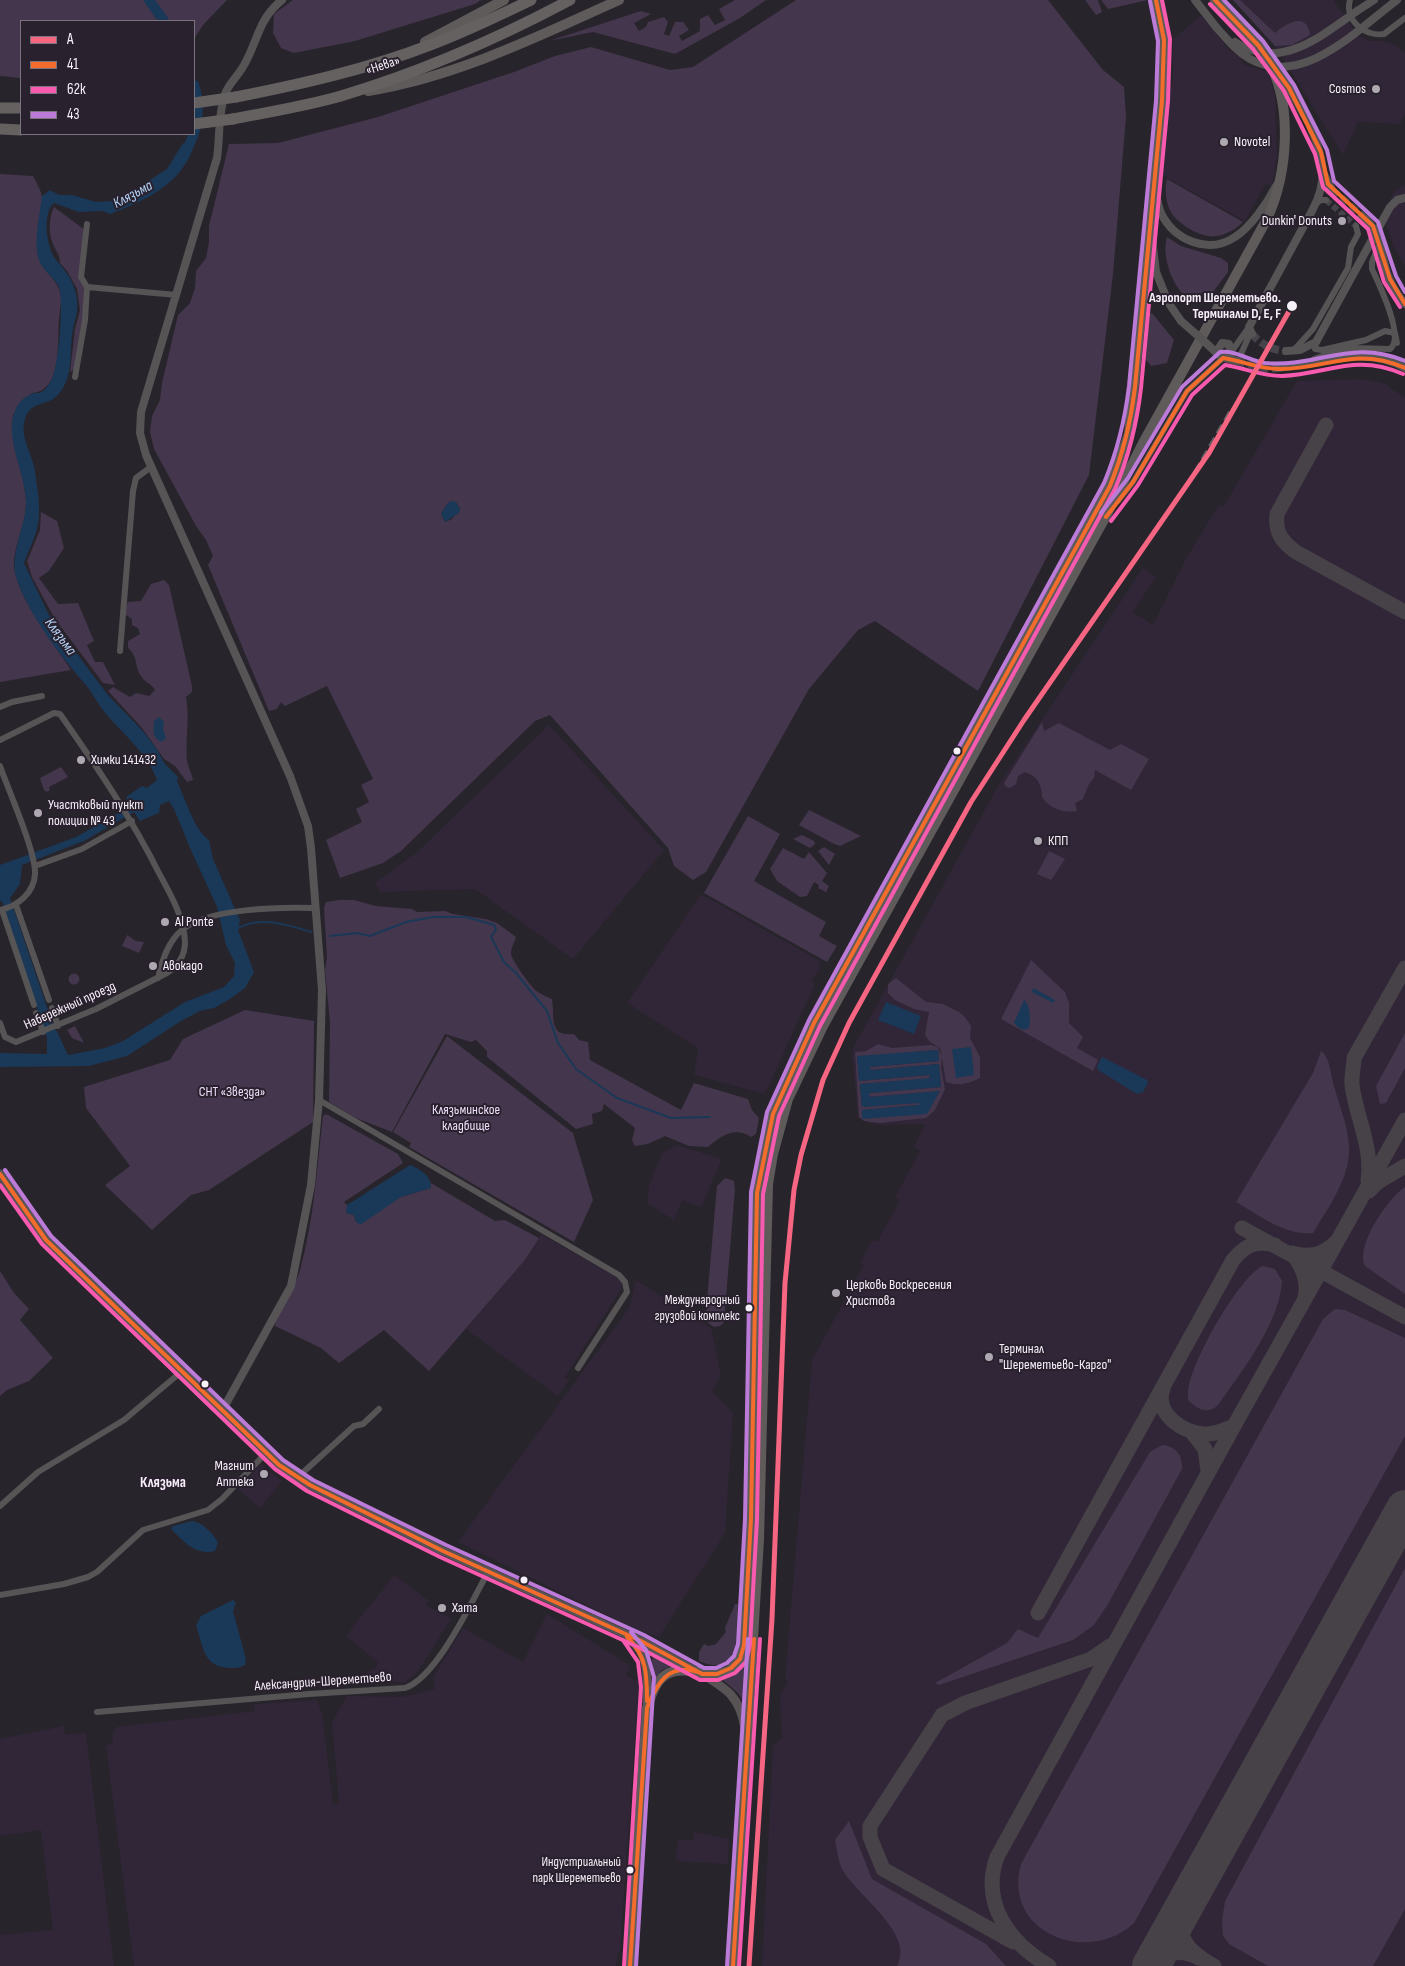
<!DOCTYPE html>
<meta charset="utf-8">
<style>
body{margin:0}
#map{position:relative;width:1405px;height:1966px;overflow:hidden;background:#28242b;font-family:"Sofia Sans Condensed",sans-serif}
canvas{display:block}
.legend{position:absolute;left:20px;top:20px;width:175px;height:115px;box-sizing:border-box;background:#29212e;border:1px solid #7b747f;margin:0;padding:6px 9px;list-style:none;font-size:15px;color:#f6f0f9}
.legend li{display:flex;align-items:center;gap:10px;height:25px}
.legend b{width:25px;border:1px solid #7b747f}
</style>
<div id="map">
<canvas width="1405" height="1966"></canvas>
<ul class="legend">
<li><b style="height:6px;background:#f66582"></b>A</li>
<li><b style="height:6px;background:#f36c2b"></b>41</li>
<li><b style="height:6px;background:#f75aaf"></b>62к</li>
<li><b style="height:6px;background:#bd7bd9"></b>43</li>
</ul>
</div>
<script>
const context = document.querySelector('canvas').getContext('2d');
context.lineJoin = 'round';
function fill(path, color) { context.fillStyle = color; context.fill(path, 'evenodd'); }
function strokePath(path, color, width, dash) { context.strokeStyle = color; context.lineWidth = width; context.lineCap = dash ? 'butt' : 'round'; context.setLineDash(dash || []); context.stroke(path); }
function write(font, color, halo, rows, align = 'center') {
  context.font = font + ' "Sofia Sans Condensed",sans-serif'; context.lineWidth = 4; context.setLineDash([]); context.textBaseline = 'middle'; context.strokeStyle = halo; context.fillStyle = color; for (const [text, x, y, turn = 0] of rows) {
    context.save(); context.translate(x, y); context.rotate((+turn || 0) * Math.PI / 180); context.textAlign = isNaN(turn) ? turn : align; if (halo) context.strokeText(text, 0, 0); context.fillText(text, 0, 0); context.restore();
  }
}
fill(new Path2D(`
 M1233,0H1333L1359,36L1370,41H1383L1396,45L1405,53V114L1400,124L1358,122L1343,155L1275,46Z
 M1201,15L1227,47L1242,60L1243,64L1268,72L1275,96L1277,155L1272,186L1266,183L1245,221L1162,175L1167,98L1173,81V39Z
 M1405,185V266L1394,247L1382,213L1395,191Z
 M1363,379L1385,384L1405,398V1966H762L773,1746L782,1738L780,1694L788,1682L785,1679L812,1360L864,1265L860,1262L873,1240L877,1242L898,1204L899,1199L895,1197L920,1151L914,1147L925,1124L875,1125L858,1118L852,1050L998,786L1143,568L1156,577L1133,612L1153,625L1188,555L1219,505L1224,506L1297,381Z
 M549,725L664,850L573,959L475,889L380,892L375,883L417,852Z
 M701,894L820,961L818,964L821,966L811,982L815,984L765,1094L694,1075L698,1048L627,1003Z
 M677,1145L722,1159L701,1207L682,1200L674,1220L647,1203L649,1186L662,1153Z
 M541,1234L620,1279L623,1286L565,1377L569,1380L558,1396L466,1329L525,1260Z
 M636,1280L711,1328L721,1375L712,1391L733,1413L725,1533L659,1637L637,1630L458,1542L629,1308Z
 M261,1464L282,1481L260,1508L238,1489Z
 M394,1575L428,1600L426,1605L451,1619L416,1674L405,1682H369L367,1671L373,1670L379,1663L346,1636Z
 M547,1614L631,1666L626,1675L639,1682L620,1952H618L616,1966H134L106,1745L113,1744L112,1735L116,1727L255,1711V1704L317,1700L322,1713L333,1804L339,1803L332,1722L347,1696L403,1697L435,1689L433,1677L463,1628L523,1662Z
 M64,1726L65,1734L86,1733L114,1966H0V1935L53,1930L41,1830L0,1836V1739Z
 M694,1832L729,1839L728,1864L676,1861L678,1839L693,1840Z`), '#302637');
fill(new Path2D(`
 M0,0H227L203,25L194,39V21H21V78L0,76Z
 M293,0H481L475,4L355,41L294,53L281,48L273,33L274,14Z
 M735,0H766L740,18L675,54L593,32L549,41L641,11L651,14L634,23L639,31L646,27L648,22L664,17L668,22L664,34L669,36L675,22H683L689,30L679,36L682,41L700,31V19L708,15L715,25L725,20L719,9Z
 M796,0H1048L1103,70L1124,87L1126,117L1113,274L1089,475L978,691L875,621L858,630L809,689L706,872L693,880L674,866L668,848L550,715L535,721L401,851L383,863L340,878L326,840L362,822L356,809L369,802L361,785L373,779L327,686L285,706L281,702L277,709L269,711L208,565L213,556L206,540L196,526L154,449L150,432L152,416L160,400L162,383L178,315L190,303L195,288L196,271L206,258L209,242V226L229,144L278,143L378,117L514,72L555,56L591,47L670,70L693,67ZM456,502L460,509L452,519L445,522L441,514L448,503Z
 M1085,0H1098L1102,12L1096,15Z
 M1101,0H1148L1108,9Z
 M1233,0H1240L1275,33C1285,24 1307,10 1310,35L1292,45L1275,46Z
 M0,174L33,176C36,182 41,190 42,197C43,217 35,237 39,257C41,269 55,278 59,289C63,299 60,308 59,319C57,341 63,391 32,393L13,415C13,428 12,441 16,453C20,469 25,484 26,501C27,522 16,540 14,560C11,590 55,644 71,670L0,682Z
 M1167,179L1243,222C1236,229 1226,235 1216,236C1202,239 1179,224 1172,214C1166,205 1164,189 1167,179Z
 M54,207L85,230L83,330L75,369L70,372L75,329L80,310L77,289L67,271L60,263C60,254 56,252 53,244C48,233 49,217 54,207Z
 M1167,237L1181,246L1221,258L1228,263V272L1213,292L1197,294L1190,298C1173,292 1161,255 1167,237Z
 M1152,313L1174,340L1167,363L1151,366L1146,360L1149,314Z
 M41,512L57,521L64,548L49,571L39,578L58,604L78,603L94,641L87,645L95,662H103L115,685L103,683L55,619L32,577L27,561L40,530Z
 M164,580L169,585L192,686V692L186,697C190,719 185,740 187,761C188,767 192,774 193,780L187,782L175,766L164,759L142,728L108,691L113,687L130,697L136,693L149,696L155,690C151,683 145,683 141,676C134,666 139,658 128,648V641L140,634L138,628L132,625V619L126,615L125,608L128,602L141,601L151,584Z
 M1042,722L1044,731L1059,723L1110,750L1121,744L1149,759L1131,790L1095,770L1094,778L1089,784L1083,799L1075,803L1077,811C1064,814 1049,808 1042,797C1042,784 1037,776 1025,772L1018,776L1016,784L1010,788L1006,787L1004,783Z
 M61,767L68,777L49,787L50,790L47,792L44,790L40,778Z
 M809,810L861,836L840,846L834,844L799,825Z
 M748,816L780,834L754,881L826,922L819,936L837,946L827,962L704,893Z
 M802,835L814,841L815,844L810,848L793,839Z
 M824,847L835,854L829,865L818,851Z
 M783,848L804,859L809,852L827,873L822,881L829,886L826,892L818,888L819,885L814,882L807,896L800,897L777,881L770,869Z
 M1049,851L1065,859L1051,880L1037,874Z
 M339,900H354L376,906L412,909L417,912L445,911L453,914L486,919L497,923L516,937C515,941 511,948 511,953C510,958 532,989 538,992C542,995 548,997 552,999C555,1017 548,1037 574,1034L579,1040L588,1042L590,1060L681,1110L694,1083L748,1099L752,1110L759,1118L756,1134L751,1137C734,1126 721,1136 708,1147L689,1146L665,1136L648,1144L635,1146L632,1140L635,1128L604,1104L602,1111L592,1114L593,1124L576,1129L487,1057V1051L476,1040L471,1042L445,1034L392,1132L356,1118L329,1102L330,1023L325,970L327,957L324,908L326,902Z
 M127,935L136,941L144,942L139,953L122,946Z
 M1031,960L1065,992L1069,1003V1023L1083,1037L1077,1048L1098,1060L1093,1071L1001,1019Z
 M68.5 979a5.5 5.5 0 1 1 11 0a5.5 5.5 0 1 1-11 0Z
 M896,978L926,1002L943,1004L959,1012L965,1017L971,1026L970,1038L980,1057V1078C970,1083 958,1087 946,1082L942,1058L941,1068L945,1089L935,1110L926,1118L880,1123L864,1121L859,1117L855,1052L866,1051L878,1044L892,1048L931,1045L938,1047L942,1057L940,1048L930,1042L925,1035L929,1012L914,1009L895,1000L888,993V984ZM938,1050L939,1061L870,1067V1070L939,1064L941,1087L869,1093V1097L940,1091L927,1113L863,1118L862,1110L919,1105V1102L862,1107L860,1084L930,1079L929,1075L859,1081L857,1057Z
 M245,1010L314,1021L313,1122L209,1190L191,1195L152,1230L105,1185L130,1166L86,1108L84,1087L170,1060L183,1039Z
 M75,1026L84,1043L72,1038L67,1030Z
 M1405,1033V1068L1386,1103L1380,1104L1376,1086Z
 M447,1036L573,1133L593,1200L574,1242L409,1147L411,1143L393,1132Z
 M1321,1051C1330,1057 1331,1076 1334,1086C1339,1105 1348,1126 1349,1146C1351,1177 1328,1208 1313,1233C1285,1236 1259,1215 1236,1202L1313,1073Z
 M326,1114L398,1154L403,1163L344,1202L347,1205V1213L354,1215L356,1222L401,1197L431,1188V1183L495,1221L505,1220L539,1238L525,1260L429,1371L384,1330L339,1363L321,1348L275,1326C276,1312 296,1287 300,1270C314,1220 317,1167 323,1116Z
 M725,1178L734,1181L735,1189L724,1322L720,1326L714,1327L707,1322L706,1312L717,1186Z
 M1405,1187V1294L1365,1266C1355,1246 1388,1198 1405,1187Z
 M1263,1266L1275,1269L1282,1281C1280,1318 1249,1362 1228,1391C1223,1397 1219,1406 1213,1409C1203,1413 1196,1407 1189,1401C1179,1379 1240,1274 1263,1266Z
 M0,1271L14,1293L29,1309L20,1320L53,1358L29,1381L7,1390L0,1396Z
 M1335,1309L1345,1310L1405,1338V1436L1134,1923C1088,1966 1002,1933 1021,1864L1323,1319Z
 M1162,1445C1176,1446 1183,1456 1182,1469L1108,1604L1094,1625L1073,1640L939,1685L935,1683L1007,1643L1018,1629L1038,1638L1150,1452Z
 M1405,1568V1909L1373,1966H1268L1229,1944L1223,1936L1222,1921L1225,1901Z
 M735,1604H738C737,1631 742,1680 699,1661V1652L704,1644L709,1646L716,1644L726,1632L725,1628Z
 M654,1657L674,1665L662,1670L652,1681V1660Z
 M747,1661L744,1702L738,1693L723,1680L740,1671Z
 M849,1821L872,1879L986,1944L1006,1966H897C916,1933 854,1894 841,1867C838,1859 837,1849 835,1840Z`), '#44364c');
fill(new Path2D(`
 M183,143L194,144C184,183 145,201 110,214L103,211L79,212L54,203C43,212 46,240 52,253C55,261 61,264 65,271C73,280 79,298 77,310C77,316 74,322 73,329C69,349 74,373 61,391C50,409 28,397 24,424C21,439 33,456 35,471C37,488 42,511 37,528C35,539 28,551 24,563L49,615L86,666L108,695L143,731L156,748L165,764L178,777L177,781C185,798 194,830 209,840L213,859L240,920L238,930L254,972L245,988L230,999L214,1008L200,1011L181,1021L127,1056L89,1066L0,1067V1053L47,1054V1038L2,901H0V865L76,837L131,806L126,797L142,786L147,788L157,780C147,753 125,736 107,715C98,705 93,693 85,684C59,654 31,618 17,580C8,556 26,527 26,502C26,475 5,439 14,413C17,405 22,398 31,394C34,392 38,394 42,392C54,384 56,364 58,351C60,339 63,296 59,287C54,277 42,270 39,260C33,243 40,213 42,196L50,190L59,195H72L96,202L112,201L128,194L167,169ZM169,801L174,809L190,848L217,907L226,945L235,963L234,976L224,987L185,1002L123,1041L105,1048L68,1055L51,1019L10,898L20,884L22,865L84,841L134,812L140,821L159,813L160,805Z
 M452,501L456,502L460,509L459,513L445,522L441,514L448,503Z
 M159,717L164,722L163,729L166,738L161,742C151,736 154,731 154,721Z
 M1033,988L1055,1000L1053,1003L1032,992Z
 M1024,1000C1030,1004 1031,1020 1029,1028L1024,1030L1019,1028L1014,1023Z
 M886,1002L921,1016L914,1034L878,1020Z
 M971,1047L974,1075L956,1078L952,1049Z
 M938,1050L939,1061L870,1067L871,1070L939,1064L941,1087L869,1093L870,1097L940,1091L927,1114L862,1119V1110L919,1105V1103L862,1107L860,1084L930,1078L929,1075L859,1081L857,1056Z
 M1102,1057L1147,1080L1148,1083L1143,1092L1137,1094L1098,1070L1097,1066Z
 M410,1165C420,1169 432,1176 431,1188L401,1197L360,1225L356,1222L354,1215L346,1213L347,1205Z
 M192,1521C202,1522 214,1534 218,1543L215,1551C196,1556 183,1541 171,1529L173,1526Z
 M233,1600L236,1603L233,1611L246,1659L245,1665C240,1668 236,1668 230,1668C203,1667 204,1648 196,1626L201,1616Z`), '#1a3857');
strokePath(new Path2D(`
 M237,929C258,915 289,925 311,932
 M330,936L357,933L370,936L406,922L433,917H466L494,925L496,929L491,937L504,962L516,973L547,1011L558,1043L576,1069L617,1098L671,1118L710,1117`), '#1a3857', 2);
strokePath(new Path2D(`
 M149,0L164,21
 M194,85C199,101 199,113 195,130
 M184,156L194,134`), '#1a3857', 10);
strokePath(new Path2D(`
 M1326,425L1277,514C1275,532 1281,541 1296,552L1405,612
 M1368,1181C1373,1147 1356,1117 1352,1085C1351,1076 1354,1067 1354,1058L1405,968
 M1369,1191L1378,1182L1405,1166
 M1242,1228L1405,1317
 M1305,1298C1309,1280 1302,1267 1292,1253C1309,1258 1323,1255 1336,1242
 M1163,1389C1154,1413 1182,1432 1203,1434C1214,1435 1224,1430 1234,1426
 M1191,1431L1205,1449L1208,1471
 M1038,1613L1233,1260C1245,1245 1257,1240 1275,1245
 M1192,1892C1176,1929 1175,1944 1214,1966
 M1013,1942L883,1869L870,1837V1826L942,1715L965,1703L1091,1659L1110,1646
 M1049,1966C1010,1943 980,1904 997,1857L1234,1426L1405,1120
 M1152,1966C1165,1951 1182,1949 1199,1958`), '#464248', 15);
strokePath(new Path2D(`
 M1151,1966L1405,1509`), '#464248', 38);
strokePath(new Path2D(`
 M1326,200L1356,226
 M1241,354L1249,365`), '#47434a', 6, [6, 3]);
strokePath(new Path2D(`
 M1332,190L1362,216
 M1252,334C1262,345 1272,350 1286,351
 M1237,361L1265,369L1277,368`), '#47434a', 8, [8, 4]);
strokePath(new Path2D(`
 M1350,0C1344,20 1365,37 1384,34L1405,18
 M1316,204L1321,200H1326
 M87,224L81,277L87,287
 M1316,342L1315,349L1322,350L1366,340L1385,331L1395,333L1397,343
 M1232,351L1249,327
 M1293,351L1313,329L1348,268L1351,247L1358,234L1356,226
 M1241,354L1249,336
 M1314,359L1336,351L1353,348L1390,349C1405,338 1380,286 1372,269V262L1379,244
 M75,377L85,320L87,287L177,295
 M1118,501L1133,482L1187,391L1223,358
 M120,651L133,491L136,478L151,467
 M0,707L12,702L42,696
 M0,740L54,713L60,714C97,767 131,817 160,875C171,895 184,918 185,942C185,956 178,966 167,973L96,1009L16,1042L5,1037L0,1023
 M0,766C8,789 36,852 35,874C34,893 18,906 0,910
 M35,866L82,849L132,821
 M16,905L49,1000
 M2,910L34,1005
 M158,978C162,961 168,941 182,930C208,908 281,907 314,908
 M52,1008L58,1026
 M36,1013L43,1032
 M319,1100L619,1275L625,1282L627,1292L578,1368
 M298,1477L354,1426L363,1424L379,1409
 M0,1506L38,1472L124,1420L181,1372
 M0,1595L64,1584L88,1577L97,1572L143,1530L208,1510L222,1499L265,1454
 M97,1712L309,1694L405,1688C437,1677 471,1603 488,1572`), '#565455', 6);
strokePath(new Path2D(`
 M1195,0L1216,27
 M1357,11L1374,0
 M1273,64L1289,88L1307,120
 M1324,174L1332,190
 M1155,190C1157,198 1158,206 1161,213C1174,240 1208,255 1235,237C1251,227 1267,203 1276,186
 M1362,216C1380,229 1381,253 1387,273C1391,284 1397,294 1405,304
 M1152,239L1156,272L1167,299
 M1170,305L1181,321L1197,335
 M1252,334L1249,327L1313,209C1329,178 1323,156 1310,126
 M1206,343L1221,357L1237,361
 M1217,351L1222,343L1229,344L1231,354L1226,358
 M1286,351L1300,350L1316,342
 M1277,368C1319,363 1366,345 1405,368
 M222,1411L291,1286L311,1185L319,1100L322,990L311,848L308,826L290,776L146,455L140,433L141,412L217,158C220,137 218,114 225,94C229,83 239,75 244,65C258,41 258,19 282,0`), '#565455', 8);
strokePath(new Path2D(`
 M0,1174L46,1240L279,1465L310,1485L443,1551L641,1641L693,1670
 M630,1639C650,1656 647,1678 647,1702
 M702,1674C727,1689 740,1697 745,1728`), '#585455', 9);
strokePath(new Path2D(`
 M425,42L504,0
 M368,91C456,77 539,36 619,0
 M630,1966L647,1708C651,1696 655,1681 667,1674C693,1660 734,1696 744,1645L751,1519L757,1193L773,1114L786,1081L814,1023L1110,486L1129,434L1162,101L1164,40L1156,0
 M733,1966L759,1539L768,1184L773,1154L788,1099L823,1026L1106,516L1143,443L1267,219C1288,173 1294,102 1266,57C1252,36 1232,18 1215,0`), '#5f5b5b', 10);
strokePath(new Path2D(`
 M236,97C302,84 368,69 430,45C465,32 498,16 531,0
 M0,108H21
 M233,119C269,112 306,106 341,96C421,72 497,39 570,0
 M0,129L21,130`), '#656161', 11);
strokePath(new Path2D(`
 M1179,498L1230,410`), '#646165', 2, [10, 5]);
strokePath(new Path2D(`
 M1216,27C1226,38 1236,51 1250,59C1303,88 1357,30 1397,0
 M1235,42C1280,72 1321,36 1357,11
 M1197,335L1206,343
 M1316,342L1390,207L1397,200L1405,198`), '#565455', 8);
strokePath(new Path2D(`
 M194,103L236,97
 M194,124L233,119`), '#656161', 11);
strokePath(new Path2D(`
 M1215,0L1258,45L1289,88L1321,152L1328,184L1373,226L1390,279L1405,304
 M1106,517L1133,482L1187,391L1223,358C1243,361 1259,369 1280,369C1328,369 1355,346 1405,368
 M0,1174L46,1240L279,1465L310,1485L443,1551L641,1641L702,1674H717L731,1668L740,1659L744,1645L751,1519L757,1193L773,1114L814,1023L1110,486C1123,454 1131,421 1135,387L1162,101L1164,40L1156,0
 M627,1637C647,1656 647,1675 647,1701
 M630,1966L647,1708C657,1683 668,1663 698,1672
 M733,1966L754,1639`), '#f36c2b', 4);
strokePath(new Path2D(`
 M1210,4L1253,49L1284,91L1315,154L1323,187L1368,229L1384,282L1400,307
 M1111,521L1138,485L1192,395L1225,365C1245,368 1261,376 1282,376C1328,374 1355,353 1403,374
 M0,1185L42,1244L275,1469L307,1491L440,1557L638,1647L700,1680H718L735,1673L746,1662L750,1645L757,1519L763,1194L779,1116L820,1026L1115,489C1129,456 1137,423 1141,388L1168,101L1170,39L1162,0
 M623,1640L638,1662L641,1687L624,1966
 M739,1966L760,1639`), '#f75aaf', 4);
strokePath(new Path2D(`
 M1224,0L1263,41L1294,85L1327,150L1334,181L1378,222L1396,276L1405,292
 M1101,513L1128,478L1182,387L1220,352C1236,350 1250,361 1265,363C1316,368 1352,338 1405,361
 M5,1170L51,1236L283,1460L313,1480L446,1545L644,1635L704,1668H716L727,1663L734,1656L738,1644L745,1519L751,1192L767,1112L809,1020L1104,483C1117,452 1125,420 1129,386L1156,101L1158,41L1150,1
 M631,1632L646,1650L654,1677L636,1966
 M727,1966L748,1639`), '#bd7bd9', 4);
strokePath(new Path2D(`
 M749,1966L772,1619L785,1283L794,1190L801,1155L823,1080L849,1023L971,802L1024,720L1209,453L1292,306`), '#f66582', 5);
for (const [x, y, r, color] of [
 [1376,89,5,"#aea9b1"],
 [1224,142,5,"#aea9b1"],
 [1342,221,5,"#aea9b1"],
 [1292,306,6,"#f6f0f9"],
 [957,751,4.5,"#f6f0f9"],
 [81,760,5,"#aea9b1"],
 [38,813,5,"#aea9b1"],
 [1038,841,5,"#aea9b1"],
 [165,922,5,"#aea9b1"],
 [153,966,5,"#aea9b1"],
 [836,1293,5,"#aea9b1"],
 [749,1308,4.5,"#f6f0f9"],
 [989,1357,5,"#aea9b1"],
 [205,1384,4.5,"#f6f0f9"],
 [264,1474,5,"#aea9b1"],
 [524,1580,4.5,"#f6f0f9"],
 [442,1608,5,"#aea9b1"],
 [630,1870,4.5,"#f6f0f9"]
]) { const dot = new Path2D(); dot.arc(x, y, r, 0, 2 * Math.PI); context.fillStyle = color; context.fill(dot); strokePath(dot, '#29212e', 2); }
write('13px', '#f6f0f9', '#29212e', [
 ["Международный",740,1301],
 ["грузовой комплекс",740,1317],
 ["Индустриальный",621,1863],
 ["парк Шереметьево",621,1879]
], 'right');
write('14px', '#f6f0f9', '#29212e', [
 ["«Нева»",383,66,-18],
 ["Набережный проезд",70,1006,-24],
 ["Александрия-Шереметьево",323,1682,-4]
]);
write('14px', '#f6f0f9', '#29212e', [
 ["Cosmos",1366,89,"right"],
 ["Novotel",1234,142],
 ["Dunkin' Donuts",1332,221,"right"],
 ["Химки 141432",91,760],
 ["Участковый пункт",48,805],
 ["полиции № 43",48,821],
 ["КПП",1048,841],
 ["Al Ponte",175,922],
 ["Авокадо",163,966],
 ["Церковь Воскресения",846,1285],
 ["Христова",846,1301],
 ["Терминал",999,1349],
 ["\"Шереметьево-Карго\"",999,1365],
 ["Магнит",254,1466,"right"],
 ["Аптека",254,1482,"right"],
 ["Хата",452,1608]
], 'left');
write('bold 14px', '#f6f0f9', '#29212e', [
 ["Аэропорт Шереметьево.",1281,298],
 ["Терминалы D, E, F",1281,314]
], 'right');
write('14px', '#edddf9', '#29212e', [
 ["СНТ «Звезда»",232,1092],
 ["Клязьминское",466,1110],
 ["кладбище",466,1126]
]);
write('italic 15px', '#b3d3f6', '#29212e', [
 ["Клязьма",133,195,-28],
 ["Клязьма",60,637,54]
]);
write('bold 15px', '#f6f0f9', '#29212e', [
 ["Клязьма",163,1483]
]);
</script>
